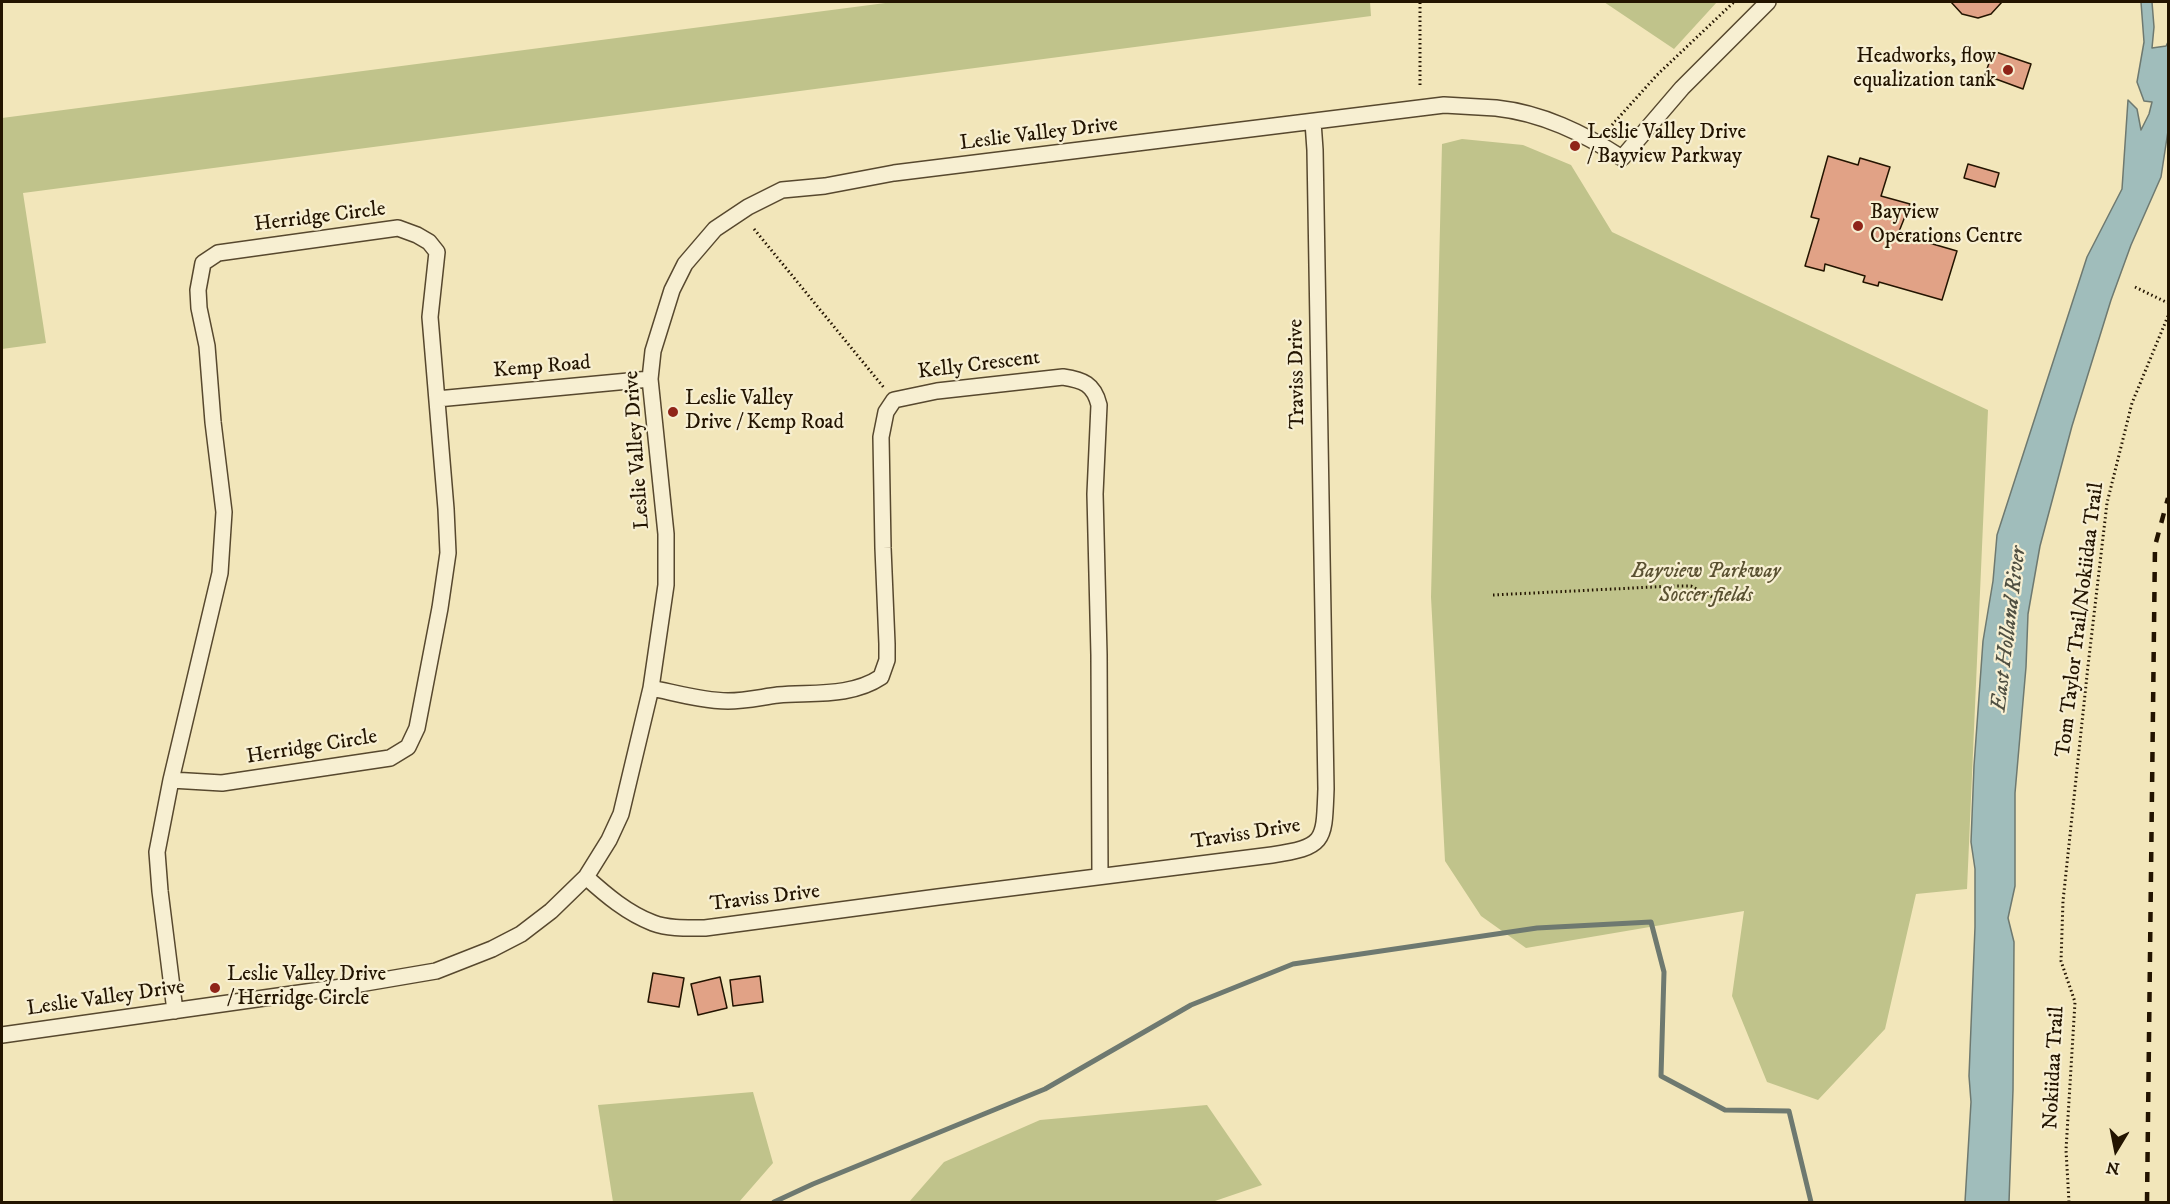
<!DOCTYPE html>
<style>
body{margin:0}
#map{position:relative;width:2170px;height:1204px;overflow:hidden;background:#f2e6ba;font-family:"IM FELL DW Pica",serif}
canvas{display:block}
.frame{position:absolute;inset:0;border:3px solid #231400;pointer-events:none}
.north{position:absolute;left:2086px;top:1120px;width:60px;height:60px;-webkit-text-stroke:4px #f7efd2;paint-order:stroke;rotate:190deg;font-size:16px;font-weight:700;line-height:24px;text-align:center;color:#231400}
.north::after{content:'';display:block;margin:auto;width:21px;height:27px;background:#231400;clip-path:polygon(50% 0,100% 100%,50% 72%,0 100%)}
</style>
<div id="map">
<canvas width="2170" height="1204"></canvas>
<div class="frame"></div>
<div class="north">N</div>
</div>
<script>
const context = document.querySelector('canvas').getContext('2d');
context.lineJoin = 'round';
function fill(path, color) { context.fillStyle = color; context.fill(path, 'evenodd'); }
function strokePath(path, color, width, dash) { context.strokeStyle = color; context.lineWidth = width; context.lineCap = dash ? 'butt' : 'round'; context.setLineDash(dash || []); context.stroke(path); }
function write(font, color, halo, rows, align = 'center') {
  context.font = font + ' "IM FELL DW Pica",serif'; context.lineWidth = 4.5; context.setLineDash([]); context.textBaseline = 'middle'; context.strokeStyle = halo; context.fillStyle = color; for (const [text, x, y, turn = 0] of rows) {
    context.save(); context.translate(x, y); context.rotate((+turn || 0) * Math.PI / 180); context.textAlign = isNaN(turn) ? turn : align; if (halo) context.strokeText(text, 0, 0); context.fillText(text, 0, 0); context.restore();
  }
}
fill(new Path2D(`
 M893,2H1370L1371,16L23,193L46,343L2,349V118Z
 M1604,2H1717L1674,49Z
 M1462,139L1523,145L1571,165L1612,232L1988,410L1967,889L1916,894L1885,1029L1818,1100L1767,1082L1732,996L1744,911L1526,948L1481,916L1445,861L1431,597L1442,144Z
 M753,1092L773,1163L739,1202H613L598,1105Z
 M1207,1105L1262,1185L1212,1202H909L944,1162L1040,1120Z`), '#c0c38b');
const water = new Path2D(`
 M2141,2H2152L2154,27L2152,48L2166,46L2168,42V131L2161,177L2131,245L2111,300L2072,426L2040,546L2028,614L2026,667L2015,793V886L2008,918L2014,942L2013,1090L2009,1202H1965L1971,1102L1969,1076L1975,927V869L1971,842L1974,766L1983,641L1993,581L1997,535L2087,257L2122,189L2128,100L2137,109L2141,130L2149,114L2152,102L2144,101L2137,82L2144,42Z`);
fill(water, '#a0bdbb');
strokePath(water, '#6e7970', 1.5);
strokePath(new Path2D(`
 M774,1202L813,1184L1045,1089L1191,1005L1293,964L1537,928L1651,922L1664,972L1661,1076L1725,1110L1789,1111L1811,1202`), '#6e7970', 5);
const building = new Path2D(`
 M1951,2H2002L1991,14L1978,18L1962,14Z
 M1993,51L2031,64L2023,89L1985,75Z
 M1828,156L1858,165L1860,158L1890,167L1881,196L1910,204L1898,234L1957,251L1942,300L1879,282L1878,286L1863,282L1865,276L1825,264L1824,271L1805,266L1819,219L1811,217Z
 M1968,164L1999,173L1995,187L1964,178Z
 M653,973L684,978L679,1007L648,1002Z
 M760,976L763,1002L733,1006L730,980Z
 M720,977L727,1008L698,1015L691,984Z`);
fill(building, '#e1a286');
strokePath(building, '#231400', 1.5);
const minor = new Path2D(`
 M437,399L650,379
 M651,688C676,693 703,701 728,701C745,701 762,697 778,695C813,692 851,697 881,677L887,660V644L883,548L881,437L886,412L894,400L937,391L1063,377C1083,380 1094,384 1099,405L1095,494L1099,655L1100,876
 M171,780L222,783L390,758L408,747L417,728L440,608L448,553L446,509L430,317L437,252L429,242L417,235L398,228L218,253L203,263L198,290L199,308L207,346L213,422L224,512L220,573L171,780L157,852L160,891L175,1011
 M586,877C606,895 627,913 653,923C669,929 688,928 705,928L938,897L1272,855C1326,847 1324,841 1326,789L1315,150L1313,122
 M2,1035L342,987L436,971L492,949L521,934L551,911L586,877L609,840L621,814L651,688L666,585V534L650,379L653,351L672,290L685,264L715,229L748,207L782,190L825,186L894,173L1444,105C1461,106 1479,107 1496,108C1542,113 1583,133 1622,158L1682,88L1768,2`);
strokePath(minor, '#57482e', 18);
strokePath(new Path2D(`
 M1420,85V2
 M1612,125L1657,75L1734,2
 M754,229L885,389
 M2135,287L2168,303
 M1493,595L1673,586H1691L1712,597
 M2069,1202L2066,1150L2075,1002L2061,961L2063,901L2088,666L2107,503L2132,403L2168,316`), '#231400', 3, [1.5, 3]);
strokePath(minor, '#f7efd2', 15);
strokePath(new Path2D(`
 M2147,1202L2155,546L2168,498`), '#231400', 4.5, [10, 10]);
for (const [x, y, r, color] of [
 [2008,70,6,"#8f2418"],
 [1575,146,6,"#8f2418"],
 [1858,226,6,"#8f2418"],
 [673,412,6,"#8f2418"],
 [215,988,6,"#8f2418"]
]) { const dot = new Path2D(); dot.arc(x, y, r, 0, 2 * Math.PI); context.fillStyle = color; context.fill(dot); strokePath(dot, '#f7efd2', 2); }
write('21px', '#231400', '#f7efd2', [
 ["Headworks, flow",1996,58,"right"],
 ["equalization tank",1996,82,"right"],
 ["Leslie Valley Drive",1587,134],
 ["/ Bayview Parkway",1587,158],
 ["Bayview",1870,214],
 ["Operations Centre",1870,238],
 ["Leslie Valley",685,400],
 ["Drive / Kemp Road",685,424],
 ["Leslie Valley Drive",227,976],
 ["/ Herridge Circle",227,1000]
], 'left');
write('21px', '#231400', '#f7efd2', [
 ["Leslie Valley Drive",1039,135,-7],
 ["Herridge Circle",320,218,-7],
 ["Kelly Crescent",979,366,-7],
 ["Kemp Road",542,368,-5],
 ["Traviss Drive",1298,374,-91],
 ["Leslie Valley Drive",638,450,-94],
 ["Tom Taylor Trail/Nokiidaa Trail",2081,620,-83],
 ["Herridge Circle",312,748,-9],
 ["Traviss Drive",1246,835,-9],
 ["Traviss Drive",765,899,-7],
 ["Leslie Valley Drive",106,999,-8],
 ["Nokiidaa Trail",2055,1068,-87]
]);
write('italic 21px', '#5a5131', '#f7efd2', [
 ["Bayview Parkway",1706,573],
 ["Soccer fields",1706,597]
]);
write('italic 22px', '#4f4f41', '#f7efd2', [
 ["East Holland River",2010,629,-83]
]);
</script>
